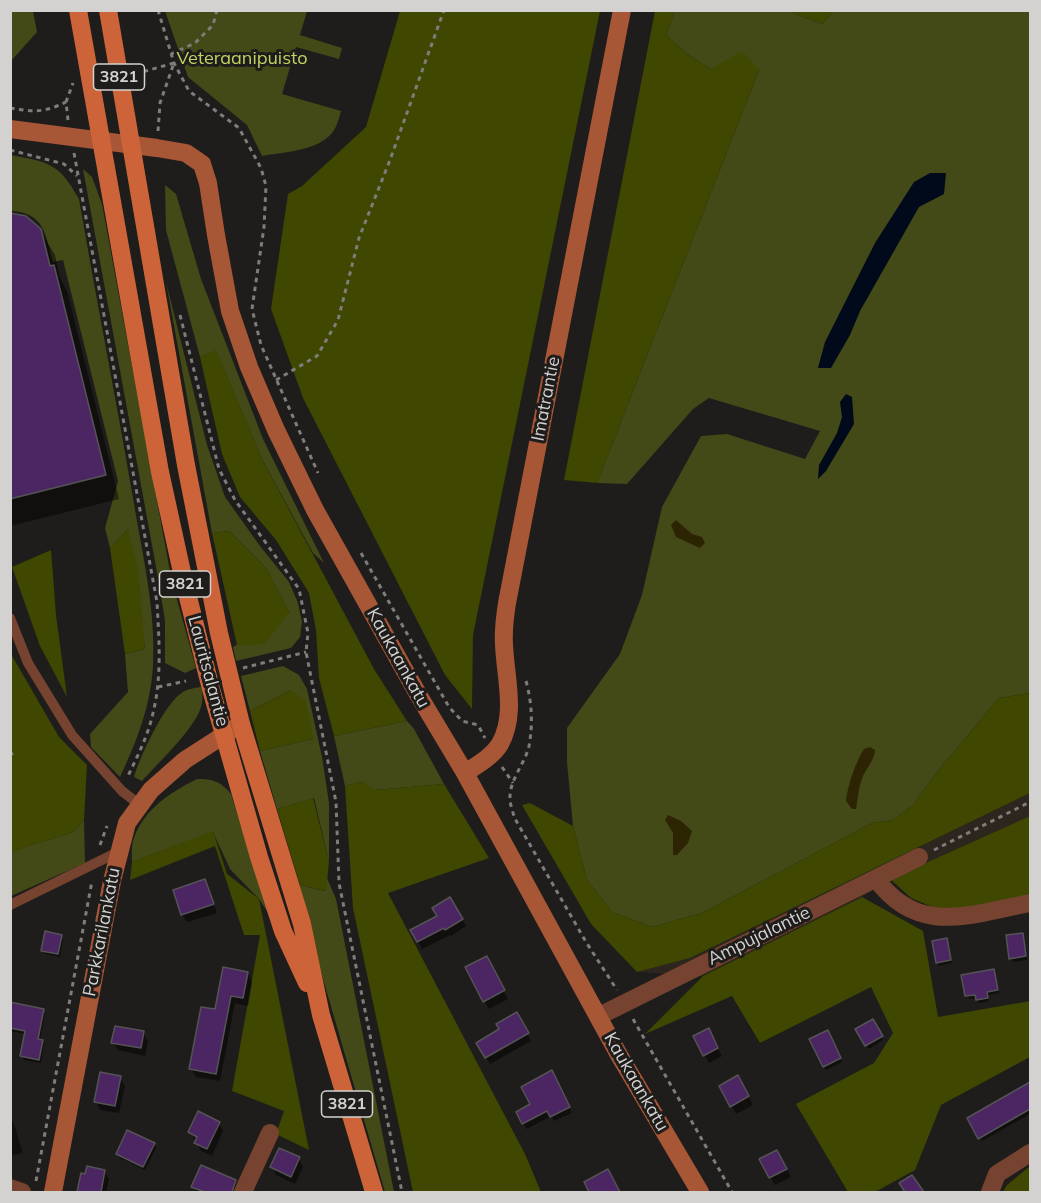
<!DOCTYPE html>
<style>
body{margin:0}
#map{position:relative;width:1041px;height:1203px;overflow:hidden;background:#1f1d1b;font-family:Mulish,sans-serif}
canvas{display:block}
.frame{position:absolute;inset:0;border:12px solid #d3d2d0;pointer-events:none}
</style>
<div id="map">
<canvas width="1041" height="1203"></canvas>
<div class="frame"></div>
</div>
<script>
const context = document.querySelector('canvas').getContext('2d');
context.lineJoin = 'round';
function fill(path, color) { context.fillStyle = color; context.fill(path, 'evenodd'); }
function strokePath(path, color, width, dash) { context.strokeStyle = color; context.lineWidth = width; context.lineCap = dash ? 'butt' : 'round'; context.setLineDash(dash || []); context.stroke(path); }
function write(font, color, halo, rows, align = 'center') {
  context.font = font + ' Mulish,sans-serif'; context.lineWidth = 6; context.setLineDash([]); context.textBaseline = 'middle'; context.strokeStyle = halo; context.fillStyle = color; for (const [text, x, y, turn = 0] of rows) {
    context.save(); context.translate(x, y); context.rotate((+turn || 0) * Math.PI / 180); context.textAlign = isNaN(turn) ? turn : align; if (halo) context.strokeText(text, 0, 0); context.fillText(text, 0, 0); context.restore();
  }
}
fill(new Path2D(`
 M1030,793V816L890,879L862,897L703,976L637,972L690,958Z`), '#2c261f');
fill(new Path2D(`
 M11,10L33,11L37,32L11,61Z
 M165,11H307L300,35L342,48L339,59L296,47L282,94L341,111C339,118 337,127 332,133C317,151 284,152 262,156L247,125L188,77Z
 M675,11H788L822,24L833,11H1030V693L999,698L937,772L913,805L893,820L872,823L702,913L652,927L612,912L587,880L573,826L567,762V728L620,654L642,595L662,507L701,436L727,434L805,459L820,431L709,398L693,409L627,484L597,483L759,70L711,69L687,54L666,35Z
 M10,155C49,162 59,163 79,199C96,299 116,398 133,498C142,553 156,609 153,665C151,705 137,741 120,777L91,747L90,734L128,692L125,654L145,649L128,529L110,548L105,528L118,481L63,260L53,262C45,234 45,213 11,211Z
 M83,169L92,177L102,204L172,582L196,668L185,673L165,663V621L159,583Z
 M165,185L176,194L201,279L263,439L324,563L313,553L262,459L216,351L200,357L166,230Z
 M166,282L207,445L225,497L260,546L289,582L298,603L302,622L300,637L291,648L236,661L233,647L289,612L266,568L229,531L212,533Z
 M283,666L299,675L307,689L322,757L329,803V862L314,798L277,809L260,751L313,739L291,690L250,711L241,676Z
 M201,687C203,695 203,702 200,710C192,731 158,763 142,781L134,777C140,756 163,708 179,695C186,689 193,688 201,687Z
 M407,721L414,729L444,784L375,790L362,782L345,786L334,736Z
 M197,779C212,779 221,781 231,794L269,914L259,899L230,869L213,832L132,862C132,854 131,845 134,838C144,809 171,792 197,779Z
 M84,820L85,863L11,896L10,852L73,832Z
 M327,878L336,899L394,1192H385L298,893L300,885L325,891Z`), '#434a17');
fill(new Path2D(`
 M400,11H600L473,635L472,709L445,675L303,398L271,309L288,194L302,186L366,127Z
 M655,11H675L666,35L687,54L711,69L742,51L759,70L597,483L564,480Z
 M788,11H833L822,24Z
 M216,350L262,459L374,669L407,721L334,736L319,678L316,630L309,593L276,540L240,497L222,454L200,357Z
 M128,529L138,569L145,649L125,654L110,548Z
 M229,531L266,568L289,612L265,644L237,645L212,533Z
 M51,550L56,615L67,697L40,646L12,567Z
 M11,654L59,737L87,765L84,820L73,832L11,852Z
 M291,690L306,701L313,739L260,751L250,711Z
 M1030,693V793L690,958L637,972L591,924L522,805L530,803L573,826L587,880L612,912L652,927L702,913L872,823L893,820L913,805L937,772L999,698Z
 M362,782L376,790L444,784L489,858L388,893L525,1154L541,1192H413L353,908L345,786Z
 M313,798L329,862L326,891L300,885L277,809Z
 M1030,816V895L944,912L911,898L890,879Z
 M213,831L227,874L259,899L309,1150L276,1134L284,1111L232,1091L260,935H244L215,846L130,880L132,862Z
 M862,897L923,931L938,1017L1030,1001V1057L941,1105L915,1170L875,1192H848L796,1104L874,1063L893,1033L871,987L760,1043L732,996L645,1034L703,976Z
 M1030,1166V1192H1003L1007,1185Z`), '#3f4700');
fill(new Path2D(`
 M676,520L692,534L702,537L705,543L700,548L676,537L671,525Z
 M870,747L875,750C874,761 867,767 863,776C858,788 858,798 856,809H852L846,801C848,784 855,764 864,749Z
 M668,815L681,821L692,831L688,843L677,855H673V833L665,820Z`), '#2c2403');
fill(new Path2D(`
 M930,173H946L944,194L919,207L860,311L850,335L831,368H818L825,342L875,243L914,182Z
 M846,394L852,397L854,424L826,471L818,479L819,465L837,433L842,417L840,402Z`), '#000a1a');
fill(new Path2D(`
 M10,215L40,230L55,255L60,278L67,291L119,499L10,526Z
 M205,881L217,913L187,922L182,914Z
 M449,899L466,926L451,936L450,935L422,949L412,931L439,917Z
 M1023,934L1027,960L1013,962L1011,958Z
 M61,936L63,939L60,957L45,954L43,951Z
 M946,940L952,963L939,966L937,962Z
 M486,958L508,999L489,1009L467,968Z
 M993,971L999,993L988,995L989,1001L979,1003L977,998L969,999L963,976Z
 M248,974L252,982L248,1006L235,1003L220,1081L196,1077L191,1069L216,1011Z
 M10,1004L43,1010L45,1014L40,1040L44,1044L41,1063L24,1060L22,1056L26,1034L10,1031Z
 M517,1014L531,1041L490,1064L478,1044L501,1030Z
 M872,1021L883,1040L869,1049L857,1030Z
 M827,1032L842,1062L826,1070L811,1040Z
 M143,1033L148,1041L145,1056L118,1050L113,1042Z
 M695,1037L712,1038L722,1056L709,1063Z
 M738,1077L753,1105L736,1114L721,1086Z
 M120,1078L125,1086L119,1113L100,1110L96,1102Z
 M555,1078L572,1113L554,1121L551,1116L527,1129L518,1113L532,1105Z
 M1030,1083V1114L982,1141L969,1119Z
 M13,1121L23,1153L10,1156V1122Z
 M219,1123L223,1131L212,1156L201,1151L190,1132Z
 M154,1144L156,1148L145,1170L120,1158L118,1154Z
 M777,1152L791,1177L775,1185L761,1160Z
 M299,1159L303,1167L295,1184L276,1175L272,1167Z
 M104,1171L109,1179L106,1192H79L82,1175Z
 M235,1182L240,1190L239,1192H196L193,1186Z`), '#0007');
const building = new Path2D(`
 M10,213L26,216L41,229L50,266L54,265L106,475L10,499Z
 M205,879L214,904L181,915L173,890Z
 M450,897L463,919L445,930L444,928L417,942L410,930L437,916L432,908Z
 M45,931L62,935L58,954L41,951Z
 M1023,933L1026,956L1009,959L1006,935Z
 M947,938L951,960L936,963L932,941Z
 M487,956L505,990L483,1002L465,967Z
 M223,967L248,972L243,998L231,996L216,1074L189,1069L201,1007L215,1009Z
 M994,969L998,990L987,992L988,998L976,1000L975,995L965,996L961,975Z
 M10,1002L44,1009L38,1039L43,1040L39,1060L20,1056L25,1031L10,1028Z
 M517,1012L529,1033L485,1058L476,1043L499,1029L496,1024Z
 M873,1019L883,1036L865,1046L855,1029Z
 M115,1026L144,1031L141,1048L111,1043Z
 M709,1028L718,1048L703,1056L693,1036Z
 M828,1030L841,1058L823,1067L809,1039Z
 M552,1070L570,1107L550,1117L547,1111L522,1124L516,1112L530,1104L521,1087Z
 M100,1072L121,1076L115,1106L94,1102Z
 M738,1075L749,1096L730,1107L719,1086Z
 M1030,1082V1109L978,1139L967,1118Z
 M198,1111L220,1122L207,1149L194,1143L197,1137L188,1132Z
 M127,1130L155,1143L143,1167L116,1154Z
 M279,1148L300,1157L291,1177L270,1167Z
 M777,1150L787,1169L769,1178L759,1159Z
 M201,1165L236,1180L232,1192H205L191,1187Z
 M87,1166L105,1170L101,1192H77L81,1173L85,1174Z
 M608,1169L620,1192H589L584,1182Z
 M912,1175L924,1192H905L899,1183Z`);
fill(building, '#4c2563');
strokePath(building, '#545356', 1.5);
strokePath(new Path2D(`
 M158,10L174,63L189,91L239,128L261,168L266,186L264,227L252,309L261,345L318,473
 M171,54L195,43L213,25L217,10
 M135,74L174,63
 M10,108C34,112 44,113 66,102
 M68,120L66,102L73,83
 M158,131L160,103L174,63
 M10,150L64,164L77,176
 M74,153L157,602C159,639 162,677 153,713C148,736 137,757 127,778
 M180,315L219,469L235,500L299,589L308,633L306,652L336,802L339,883L402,1192
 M276,380L317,356L338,320L359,238L390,160L444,10
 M361,553L449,707L462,721L478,725L485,738
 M243,668L306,652
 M526,681C532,703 533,724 529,746C525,764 509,780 510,799C510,805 513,811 514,817L586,942L617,990
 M158,687L186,681
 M10,755L13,753
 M502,767L513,783
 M100,845L107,826
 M934,850L1030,802
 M633,1019L732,1192
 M36,1181L92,881`), '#7e7d7b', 3, [4.5, 4.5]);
strokePath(new Path2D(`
 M10,618L28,663L72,735L122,791L140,805
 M10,905L118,852`), '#75432f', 10);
strokePath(new Path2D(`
 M876,879C919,937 970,914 1030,903
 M599,1016L919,857
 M10,1188L22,1192
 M243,1192L270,1133
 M990,1192L997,1174L1030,1153`), '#75432f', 18);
strokePath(new Path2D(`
 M10,129L157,148L186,153L202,164L208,183L216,235L230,311L249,367L276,430L315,510L419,696L465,773L619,1055L700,1192
 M465,773C477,765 492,757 500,744C517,714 505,676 504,644C503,630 505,616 507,603L622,10
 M53,1192L112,881L127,823L151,790L185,760L241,724`), '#a75636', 18);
strokePath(new Path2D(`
 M78,10L160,472L183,577L211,689L259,857L283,931L307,983
 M108,10L186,465L219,633L241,724L302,924L321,1015L374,1192`), '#cd6439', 18);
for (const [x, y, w] of [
 [119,77,51],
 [185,584,51],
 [347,1104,51]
]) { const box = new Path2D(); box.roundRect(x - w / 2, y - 13, w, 26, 4.5); context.fillStyle = '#1f1d1b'; context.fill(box); strokePath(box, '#d3d2d0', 1.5); }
write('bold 16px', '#d3d2d0', null, [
 ["3821",119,77],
 ["3821",185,584],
 ["3821",347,1104]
]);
write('18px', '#c2d361', '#1f1d1b', [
 ["Veteraanipuisto",242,59]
]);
write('18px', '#d3d2d0', '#1f1d1b', [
 ["Imatrantie",546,399,-79],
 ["Kaukaankatu",398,658,61],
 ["Lauritsalantie",208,671,75],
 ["Parkkarilankatu",102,932,-79],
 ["Ampujalantie",759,936,-26],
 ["Kaukaankatu",636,1082,60]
]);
</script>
